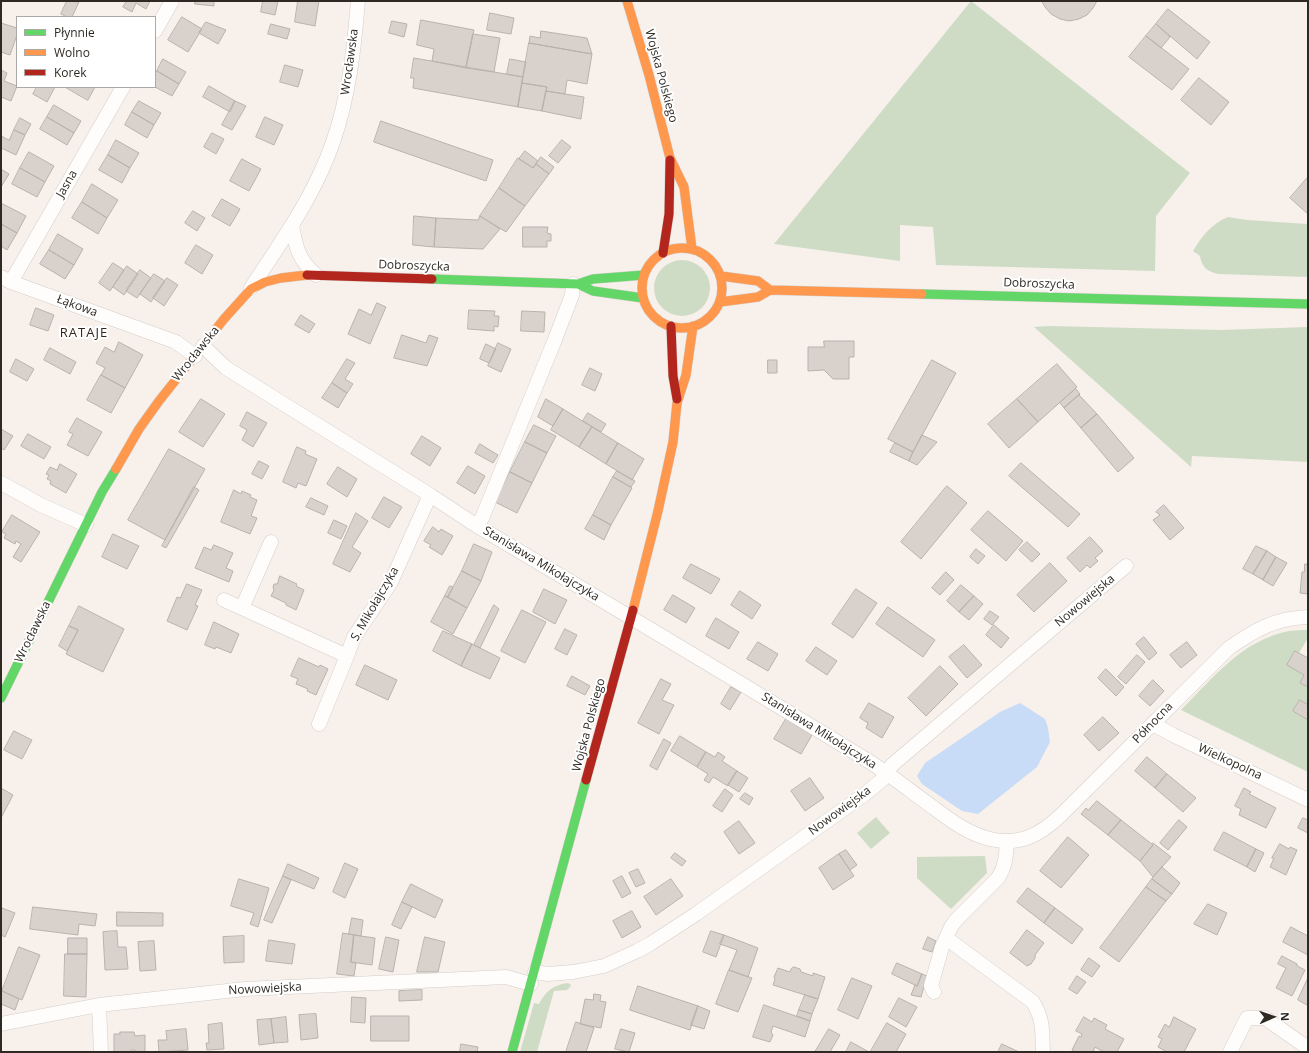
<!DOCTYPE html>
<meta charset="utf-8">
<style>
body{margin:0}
#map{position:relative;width:1309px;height:1053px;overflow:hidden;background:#f8f1eb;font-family:"Open Sans",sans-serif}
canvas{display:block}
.frame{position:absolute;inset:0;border:2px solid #2f2923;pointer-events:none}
.legend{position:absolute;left:16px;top:16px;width:140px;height:72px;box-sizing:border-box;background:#fff;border:1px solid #aca9a7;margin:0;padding:5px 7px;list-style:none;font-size:12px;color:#2f2923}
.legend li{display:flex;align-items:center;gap:8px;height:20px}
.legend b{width:20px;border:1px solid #aca9a7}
.north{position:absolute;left:1253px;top:997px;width:40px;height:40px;-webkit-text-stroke:3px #fff;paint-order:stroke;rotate:88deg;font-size:11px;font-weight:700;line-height:16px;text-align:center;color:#2f2923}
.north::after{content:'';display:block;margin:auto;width:14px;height:18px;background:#2f2923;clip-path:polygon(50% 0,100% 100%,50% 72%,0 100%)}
</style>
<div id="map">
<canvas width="1309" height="1053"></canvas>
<div class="frame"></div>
<ul class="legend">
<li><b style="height:5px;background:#63d668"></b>Płynnie</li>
<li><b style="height:5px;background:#ff974d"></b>Wolno</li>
<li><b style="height:5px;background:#b3261e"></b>Korek</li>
</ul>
<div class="north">N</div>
</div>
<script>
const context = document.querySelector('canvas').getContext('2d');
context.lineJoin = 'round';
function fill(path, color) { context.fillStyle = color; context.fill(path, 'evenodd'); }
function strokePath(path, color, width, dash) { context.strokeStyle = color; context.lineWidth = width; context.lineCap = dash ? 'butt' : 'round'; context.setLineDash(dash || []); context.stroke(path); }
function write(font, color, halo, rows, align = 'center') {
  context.font = font + ' "Open Sans",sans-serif'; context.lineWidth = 4; context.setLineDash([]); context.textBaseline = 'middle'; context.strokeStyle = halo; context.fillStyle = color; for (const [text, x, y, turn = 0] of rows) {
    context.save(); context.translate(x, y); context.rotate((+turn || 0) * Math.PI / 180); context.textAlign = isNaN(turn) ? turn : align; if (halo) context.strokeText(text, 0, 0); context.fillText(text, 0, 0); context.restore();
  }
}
fill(new Path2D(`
 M971,1L1190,173L1156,216L1155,271L936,265L933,227L900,225V261L774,244Z
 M1228,217L1247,220L1308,224V277L1219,274C1208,272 1202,268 1200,256L1193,251C1202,236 1211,224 1228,217Z
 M654 288a28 28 0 1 1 56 0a28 28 0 1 1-56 0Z
 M1049,326L1221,330L1308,327V462L1192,456L1191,467L1034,327Z
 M1308,630V638L1299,653L1295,651L1287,665L1304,675L1300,683L1308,687V705L1300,700L1293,711L1308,720V772L1181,710C1213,678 1242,640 1289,631C1295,630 1302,630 1308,630Z
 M876,817L890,833L871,849L857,833Z
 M985,856L987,873L951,909L917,878V857Z
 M567,983L570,984L571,986L567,990L554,991L537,1052H520L534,1003L539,1004C545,992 553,985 567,983Z`), '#cedcc6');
fill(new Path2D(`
 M1020,703L1045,719L1048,728L1050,742L1037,767L978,814L962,811L922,784L917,776L925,763L1000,712Z`), '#c8dbf7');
const building = new Path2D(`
 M67,1L79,2L72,17H67L61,14Z
 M127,1H150L146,9L136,3L132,12L123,7Z
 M195,1H214V6L195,4Z
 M263,1H278L275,15L261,12Z
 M298,1H319L315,26L295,22Z
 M1042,1H1097L1093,8L1087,15L1079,19L1069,21L1060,19L1051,14L1045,7Z
 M1168,9L1210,42L1197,59L1156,24Z
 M490,13L514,18L511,34L487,30Z
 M182,17L202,29L188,52L168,40Z
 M421,20L474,30L466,68L432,61L434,49L417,45Z
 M392,21L407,24L404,37L389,33Z
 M206,22L226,30L218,44L199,33Z
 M1,23L17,28V35L10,55L1,52Z
 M271,24L290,29L287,39L268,34Z
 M1156,24L1170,37L1161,48L1146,36Z
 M541,31L587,38L592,54L529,43L530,36L540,38Z
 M473,34L500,38L494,72L466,68Z
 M1146,36L1189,69L1172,90L1129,57Z
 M529,43L592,54L587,84L567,80L565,94L546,91L547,87L522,83Z
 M414,58L523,77L518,107L413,88L414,78H411Z
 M163,59L186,72L179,84L157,71Z
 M510,59L526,62L523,77L507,74Z
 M285,65L303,70L298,87L280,82Z
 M1,70L7,73L4,81L17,86L11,101L1,97Z
 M157,71L179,84L172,96L155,87V74Z
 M1199,78L1229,102L1211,125L1181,100Z
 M522,83L547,87L542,111L518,107Z
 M209,86L235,101L230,112L203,97Z
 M37,87H55L47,102L33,94Z
 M65,87H95L88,100Z
 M546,91L584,97L581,119L542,111Z
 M139,101L161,113L154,125L132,112Z
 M235,101L246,106L232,130L222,125Z
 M54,105L81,121L74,133L47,117Z
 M132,112L154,125L147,138L125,125Z
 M47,117L74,133L67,145L40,129Z
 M265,117L283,125L274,145L256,137Z
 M20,118L31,124L25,135L14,130Z
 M381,121L493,160L486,181L374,142Z
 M14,130L25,135L16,155L1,148V136L9,140Z
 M212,133L224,139L216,154L204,147Z
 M116,140L139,153L130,168L108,155Z
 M562,140L571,147L558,163L549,156Z
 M525,151L538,161L533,168L519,159Z
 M29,152L54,166L45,182L20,168Z
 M108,155L130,168L122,183L99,170Z
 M541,157L554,167L549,174L536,164Z
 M518,158L533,168L536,164L549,174L525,206L499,188Z
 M242,159L261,169L249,191L230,181Z
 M20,168L45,182L37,197L12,184Z
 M1,169L9,174L1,187Z
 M1308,177V214L1290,198Z
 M92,184L118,200L107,218L82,202Z
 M499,188L525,206L506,232L480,216Z
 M222,199L240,209L230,226L212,216Z
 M82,202L107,218L98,234L72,218Z
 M3,204L26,216L17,233L1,224V207Z
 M193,211L205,218L197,231L185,223Z
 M414,216L436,218L434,247L413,245Z
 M480,216L500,229L483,249L434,247L436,218L478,220Z
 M1,224L17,233L7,250L1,246Z
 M523,227H548L547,233L551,234V241H547V247H523Z
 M58,234L83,249L74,265L49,250Z
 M196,245L213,255L202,274L185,263Z
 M49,250L74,265L65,279L40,264Z
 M113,263L124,270L110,291L99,283Z
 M127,266L138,274L124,295L113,287Z
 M140,270L151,278L137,298L126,291Z
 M154,274L165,281L151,302L140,294Z
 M167,278L178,285L164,306L153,298Z
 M377,303L386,307L370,344L348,334L359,309L371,315Z
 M36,308L54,315L48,331L30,325Z
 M469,310L495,311L494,316H499L498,327L494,326V331L468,329Z
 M522,311L545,312L544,332L521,331Z
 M301,315L315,324L309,333L295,325Z
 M402,335L426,343L429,335L438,338L427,366L394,358Z
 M824,341H854V357H849V379H833L824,370L808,371V347H824Z
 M119,342L143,355L125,388L101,375L105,368L96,363L105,347L114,352Z
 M498,343L511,349L501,372L488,366Z
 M486,344L496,349L489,363L480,359Z
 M50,348L76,362L70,374L44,360Z
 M16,359L34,369L27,381L10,372Z
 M347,359L355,363L345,379L353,384L347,393L332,383Z
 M768,360H777V373H768Z
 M932,360L956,373L913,452L888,439Z
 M1057,364L1077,387L1038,422L1017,399Z
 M590,368L602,374L595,391L582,385Z
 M101,375L125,388L111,413L87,400Z
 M332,383L347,393L338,408L322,398Z
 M1076,389L1080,394L1064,408L1060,403Z
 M1079,395L1097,414L1081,428L1064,408Z
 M201,399L225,414L203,447L179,432Z
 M546,399L563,409L553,426L538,417Z
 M1017,399L1038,422L1009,448L988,424Z
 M563,409L592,427L579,447L551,430Z
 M247,412L267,423L253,447L242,440L247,430L240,426Z
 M588,413L606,424L601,432L583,421Z
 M1097,414L1134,458L1118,472L1081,428Z
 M77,418L102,432L88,456L67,445L73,434L69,432Z
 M534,425L556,436L547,453L525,442Z
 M592,427L618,443L606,464L579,447Z
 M1,429L13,436L4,450L1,448Z
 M28,434L51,447L44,459L21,446Z
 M922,435L937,442L917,465L909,461Z
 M422,436L441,448L430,466L411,454Z
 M525,442L547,453L532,483L510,472Z
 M618,443L644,459L632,480L606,464Z
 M895,443L913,452L909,461L890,452Z
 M480,444L498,455L493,463L475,453Z
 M297,447L306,451L305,454L317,459L306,486L298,483L296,488L283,482Z
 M169,449L205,469L165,540L128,520Z
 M259,461L269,466L262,479L252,474Z
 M1021,463L1080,514L1068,527L1009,476Z
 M60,464L77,474L66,493L50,484L51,481L47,479L49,475L46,474L50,467L57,470Z
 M468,466L485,476L475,494L457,483Z
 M338,467L357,479L347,497L327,484Z
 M617,471L635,481L631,487L613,477Z
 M510,472L532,483L517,513L495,502Z
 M613,477L632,488L611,525L593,515Z
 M947,486L967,503L921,559L901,542Z
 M194,487L199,490L166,548L162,546Z
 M234,490L241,494L242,491L251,495L250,497L257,500L251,516L257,518L250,534L221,522Z
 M384,497L402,507L389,528L372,518Z
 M311,498L328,506L324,515L306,507Z
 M1164,505L1184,528L1170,540L1153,520L1160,515L1156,512Z
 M988,511L1023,541L1006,561L971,530Z
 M356,513L368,521L352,547L361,553L350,572L333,564Z
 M12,515L40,532L21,562L13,557L21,544L16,541L15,544L4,538L6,534L2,532Z
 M593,515L611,525L604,540L585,529Z
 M334,520L347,526L341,539L328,533Z
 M433,527L439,532L441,529L453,536L442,555L429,547L431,545L424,541Z
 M113,534L139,546L127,569L102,557Z
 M1090,537L1103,551L1095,558L1098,561L1090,568L1087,565L1080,572L1067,558Z
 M1027,542L1040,554L1032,562L1019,550Z
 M474,544L492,552L481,581L462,571Z
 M214,545L233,553L226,568L233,571L229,582L195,568L204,547L211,550Z
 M1256,546L1267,551L1253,574L1243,569Z
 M976,549L985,556L978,564L970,557Z
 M1267,551L1276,557L1263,580L1253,574Z
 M1276,557L1287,563L1273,586L1263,580Z
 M1050,563L1067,581L1034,612L1017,595Z
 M691,564L720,579L711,594L683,578Z
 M1305,564H1308V594L1300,593L1302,572H1304Z
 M462,571L481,581L467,608L448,597Z
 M946,572L954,580L940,595L932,588Z
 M280,576L297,584L296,586L304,590L296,610L286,605V603L271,596L274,590L273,587L274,584H277Z
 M187,584L202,590L195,605L198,606L187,630L167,621L177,597L180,598Z
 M961,585L974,596L959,612L947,601Z
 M450,586L453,587L448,597L445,596Z
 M544,589L567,600L555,624L533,612Z
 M856,589L877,603L853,638L832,624Z
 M740,591L761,605L752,619L731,605Z
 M673,595L695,608L686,623L664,610Z
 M445,596L467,608L453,634L431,622Z
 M974,596L983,604L969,620L959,612Z
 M494,605L499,609L480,648L474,645Z
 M79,606L124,629L103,672L66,654L78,630L69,626Z
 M888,607L935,640L923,657L876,624Z
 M522,610L546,622L525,663L501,651Z
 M990,611L999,617L992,625L984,619Z
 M716,618L739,632L729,649L706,636Z
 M214,622L239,634L231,653L216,647L215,649L205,645Z
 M994,625L1009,638L1001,648L986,635Z
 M69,626L78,630L67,651L59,646Z
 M565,629L577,635L567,655L555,649Z
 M443,631L472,644L461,666L433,651Z
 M1144,637L1157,653L1149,660L1136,644Z
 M758,642L778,654L768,671L747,659Z
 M1187,642L1197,655L1181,668L1170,655Z
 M472,644L500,658L490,679L461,666Z
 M964,645L982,665L967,678L949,657Z
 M816,647L837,661L827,675L806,661Z
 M1295,651L1308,658V687L1300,683L1304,675L1287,665Z
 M1137,655L1145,662L1126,684L1118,677Z
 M299,658L319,667L320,665L328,669L316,695L307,691L308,689L296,684L298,679L291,676Z
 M365,665L397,680L388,700L356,685Z
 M940,666L958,684L926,716L908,698Z
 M1106,669L1124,687L1116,696L1098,678Z
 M572,676L590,686L585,695L567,686Z
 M661,679L671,684L662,700L674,705L659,734L638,723Z
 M1153,680L1164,691L1150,706L1139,696Z
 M731,687L741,692L730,710L721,704Z
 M1300,700L1308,705V720L1293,711Z
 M869,703L894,717L882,738L866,728L868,723L860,718Z
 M1103,717L1119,733L1099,751L1084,735Z
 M786,719L812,735L801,754L774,739Z
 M14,731L32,740L22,759L4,750Z
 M680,736L706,752L697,767L671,751Z
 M664,739L671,743L657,770L650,766Z
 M706,752L715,757L718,752L725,757L722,761L737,771L728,786L713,777L709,783L704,780L708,774L697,767Z
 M1147,757L1167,774L1155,788L1135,771Z
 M737,771L748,778L739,792L728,785Z
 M1167,774L1196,798L1183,812L1155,788Z
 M810,778L824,798L805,811L791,791Z
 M1,788L13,795L1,818Z
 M1244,788L1251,792L1249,794L1276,808L1266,828L1239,815L1241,809L1235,806Z
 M725,789L733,795L722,812L713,806Z
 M745,793L753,798L749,805L740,799Z
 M1097,801L1121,820L1108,835L1081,814L1086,808L1088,810Z
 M1303,818L1308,820V833L1298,828Z
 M1121,820L1153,845L1140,861L1108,835Z
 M1179,820L1187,827L1168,850L1160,843Z
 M739,821L755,843L739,854L724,832Z
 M1224,832L1256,849L1247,867L1214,850Z
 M1068,837L1089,855L1061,888L1040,871Z
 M1153,843L1171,857L1153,877L1140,861L1153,845L1152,844Z
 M1280,844L1289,849L1290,847L1297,850L1286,875L1270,867L1274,858H1272Z
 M1256,849L1264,853L1255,872L1247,867Z
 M846,850L857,865L850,870L839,854Z
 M675,853L686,861L682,866L671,858Z
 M839,854L854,876L833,890L819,868Z
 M345,863L358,869L345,898L333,892Z
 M288,864L319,878L314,889L283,876Z
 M1162,867L1180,883L1172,894L1152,879Z
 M638,869L645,883L636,887L629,873Z
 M283,876L291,880L272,923L264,920Z
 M622,876L631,893L622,898L613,881Z
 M239,879L269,888L258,927L250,924L254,913L231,906Z
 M671,879L683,896L656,915L644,897Z
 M1152,879L1172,894L1166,901L1146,887Z
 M411,884L443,900L435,918L402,902Z
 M1146,887L1166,901L1119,962L1100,948Z
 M1028,888L1055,908L1044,923L1017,902Z
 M402,902L412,907L401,929L392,925Z
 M1208,904L1227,913L1217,935L1194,924Z
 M33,907L97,914L95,926L79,924L78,935L30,929Z
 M2,908L15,913L5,937L1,935Z
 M1055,908L1083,929L1072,944L1044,923Z
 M632,911L641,927L622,938L613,921Z
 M117,912L163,913V926H117Z
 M352,918L363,920L361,936L349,934Z
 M1291,927L1308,936V955L1283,942Z
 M1027,930L1044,943L1035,955V958L1031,964L1027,966L1010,953Z
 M117,931L118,947H126L128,969L105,970L103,932Z
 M711,931L724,935L716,957L703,952Z
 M343,933L354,935L351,962L356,963L354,976L337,974Z
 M354,935L375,938L372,965L351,962Z
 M724,935L758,948L748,977L729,970L737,950L720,944Z
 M244,936V962L224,963L223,937Z
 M386,937L399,940L393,972L379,969Z
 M425,937L445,942L438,972H417Z
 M928,937L936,941L932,952L923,949Z
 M68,938H87V954H68Z
 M269,940L295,944L292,964L266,961Z
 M154,941L156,970L140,971L138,942Z
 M19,947L40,955L22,1000L2,991Z
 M65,954H87L86,997L64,996Z
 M1282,956L1297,964V966L1305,970L1292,996L1276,988L1286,968L1278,964Z
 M1089,958L1100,966L1092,977L1081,970Z
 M897,963L922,974L917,986L892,974Z
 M794,967L800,969L801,972L813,976V973L825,977L818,999L773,985L775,979L774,977L778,968L790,972L791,969Z
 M729,970L752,978L738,1012L716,1004Z
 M922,974L927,976L921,997L911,995L915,985L917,986Z
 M1077,976L1086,982L1077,994L1069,989Z
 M852,978L872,986L858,1019L838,1010Z
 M1308,978V1003L1307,1005L1298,1000Z
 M638,986L698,1006L690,1030L630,1010Z
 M422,990V1000L399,1001V991Z
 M2,991L19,999L15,1010L1,1004V994Z
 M594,994L601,995L600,1001L606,1002L601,1028L580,1024L585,999L593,1000Z
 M805,995L818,999L812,1014L799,1010Z
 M352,997L366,998L365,1023L351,1022Z
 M899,998L917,1007L906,1027L889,1017Z
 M764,1005L810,1021L805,1037L773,1026L771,1032L773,1035L770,1042L753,1037Z
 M698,1006L710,1011L704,1029L691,1025Z
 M799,1010L812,1014L810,1021L797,1016Z
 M316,1014L318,1038L301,1040L299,1015Z
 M371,1016H409V1041H371Z
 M286,1017L288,1042L274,1043L271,1019Z
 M1084,1017L1092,1022L1094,1018L1107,1025L1105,1029L1124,1039L1117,1052H1104L1095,1047L1093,1052H1075L1072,1050L1079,1036L1081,1037L1082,1034L1076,1031Z
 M1174,1017L1196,1029L1184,1052H1167L1158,1047L1162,1039L1158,1037L1165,1024L1169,1027Z
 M271,1019L274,1043L259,1045L257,1020Z
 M576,1022L594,1028L586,1052H566Z
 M222,1023L224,1049L207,1050L206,1043H209L208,1025Z
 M887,1023L906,1034L896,1052H873L871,1051Z
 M186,1029L188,1050L159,1052L158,1040H167L166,1031Z
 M621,1029L635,1033L629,1052L615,1049Z
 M829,1029L840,1035L830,1052H815Z
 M120,1032H134L135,1036L145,1035V1052H135V1050H131V1052H114V1034H120Z
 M851,1042L869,1052H846Z
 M461,1044L478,1047L477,1052H460Z
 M1002,1044L1019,1052H998Z`);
fill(building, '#d8d1cc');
strokePath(building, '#b8b2ad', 1);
const street = new Path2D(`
 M155,31L172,1
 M292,225C296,248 298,259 316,275
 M1,277L11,282L176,342L195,356
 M11,282L123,87
 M251,288C281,242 315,195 333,142C349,96 354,49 358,1
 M203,346L226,368L430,495L477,526C608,604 740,682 870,762C892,776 913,793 934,808C951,821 969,834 990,839C1020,846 1040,835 1061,815L1229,648C1255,630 1275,618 1308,617
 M1,483L41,505L86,525
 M477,526L482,518L554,342L572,295L573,284
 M224,600L347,656L354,637L391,582L430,495
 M242,608L271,542
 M319,724L347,656
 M1153,724L1173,735L1308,800
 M946,938L1033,1002C1044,1021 1042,1031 1043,1052
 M535,972L548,974L573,972L604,966L637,951L650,944L696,914L865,794L883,779L892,765L1126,566
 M934,992L931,986L942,947L951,927L956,920L998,878C1006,866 1006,855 1007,841
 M99,1005L101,1052
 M1,1024L99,1005L245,989L506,977L531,984
 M1230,1052L1247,1018H1265L1308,1048`);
const fast = new Path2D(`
 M432,279L578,284L593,279L644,275
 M578,284L593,291L643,298
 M922,294L1308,304
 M1,698L102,492L116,469
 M512,1052L586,780`);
const slow = new Path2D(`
 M627,1L649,75L670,158L684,187L692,249
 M642 288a40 40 0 1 1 80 0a40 40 0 1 1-80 0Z
 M721,276L758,281L770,290
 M720,302L758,297L770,290L922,294
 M116,469L139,429L159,401L224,319L251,289L265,282L281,278L307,275
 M633,610L658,511L673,442L677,403L686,375L693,326`);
const jam = new Path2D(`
 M663,253L669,214L670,160
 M307,275L432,279
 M671,326L673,376L677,399
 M586,780L633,610`);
strokePath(street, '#d3cdc8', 15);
strokePath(fast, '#d3cdc8', 10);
strokePath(slow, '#d3cdc8', 10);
strokePath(jam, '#d3cdc8', 10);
strokePath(street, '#fefdfc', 14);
strokePath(fast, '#63d668', 9);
strokePath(slow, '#ff974d', 9);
strokePath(jam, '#b3261e', 9);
write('12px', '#2f2923', '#fff', [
 ["Wrocławska",350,62,-82],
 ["Wojska Polskiego",661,76,75],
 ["Jasna",67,184,-60],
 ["Dobroszycka",414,266,2],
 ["Dobroszycka",1039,284,2],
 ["Łąkowa",77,306,20],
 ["Wrocławska",196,354,-51],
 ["Stanisława Mikołajczyka",541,564,31],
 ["Nowowiejska",1085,601,-40],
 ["S. Mikołajczyka",375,604,-60],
 ["Wrocławska",33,632,-64],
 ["Północna",1153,723,-46],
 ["Wojska Polskiego",589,725,-75],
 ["Stanisława Mikołajczyka",819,731,32],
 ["Wielkopolna",1230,762,25],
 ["Nowowiejska",840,811,-36],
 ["Nowowiejska",265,989,-3]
]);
context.letterSpacing = '1px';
write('13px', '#32271b', '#fff', [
 ["RATAJE",84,333]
]);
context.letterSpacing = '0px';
</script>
